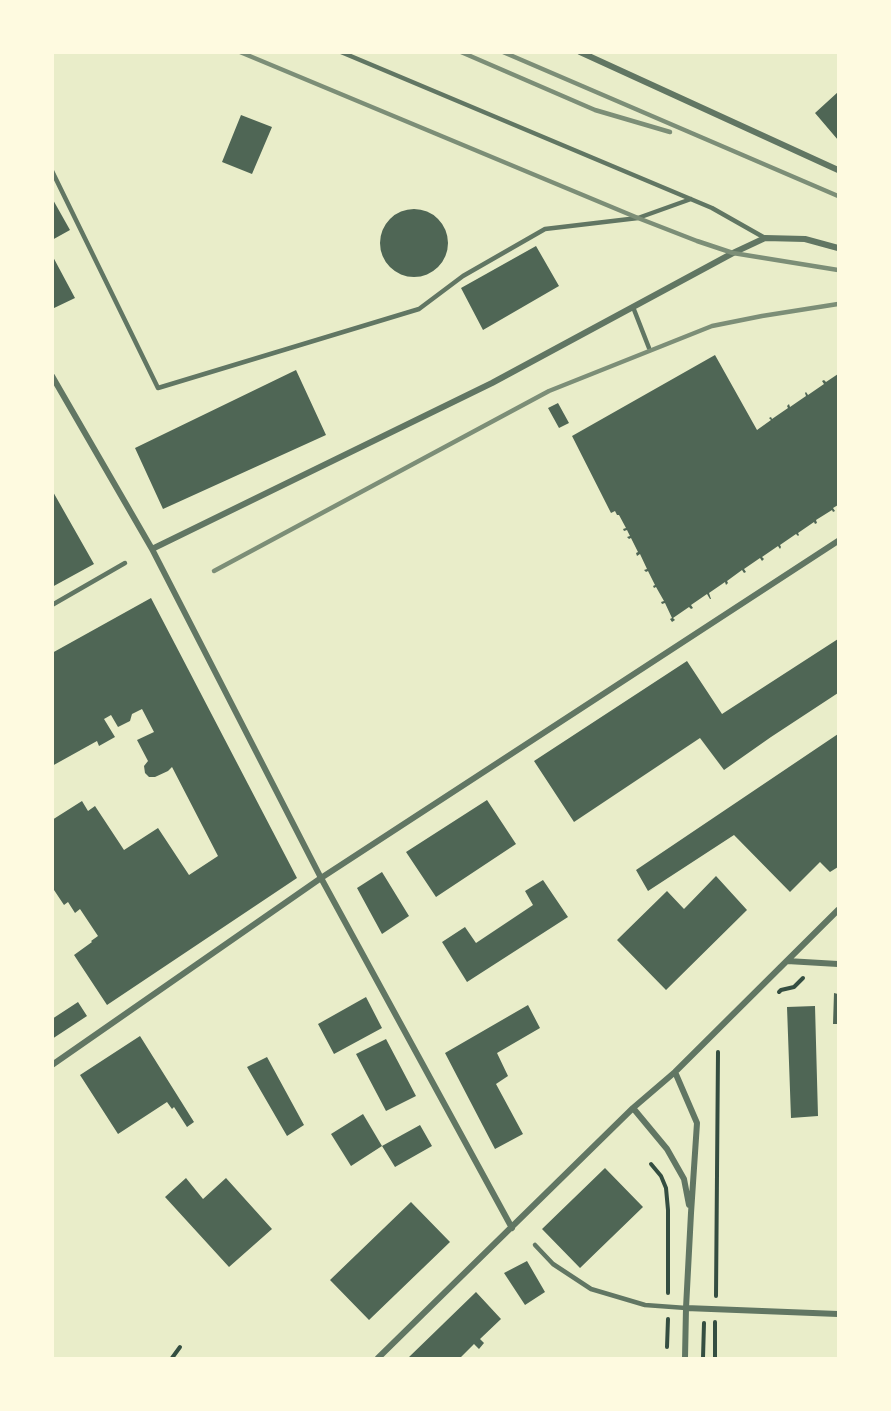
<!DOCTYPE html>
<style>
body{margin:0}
#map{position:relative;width:891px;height:1411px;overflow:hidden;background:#e9edc9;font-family:"Fira Sans Condensed",sans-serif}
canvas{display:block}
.frame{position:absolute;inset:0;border:54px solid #fefae0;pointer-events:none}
</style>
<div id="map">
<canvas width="891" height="1411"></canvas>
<div class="frame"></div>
</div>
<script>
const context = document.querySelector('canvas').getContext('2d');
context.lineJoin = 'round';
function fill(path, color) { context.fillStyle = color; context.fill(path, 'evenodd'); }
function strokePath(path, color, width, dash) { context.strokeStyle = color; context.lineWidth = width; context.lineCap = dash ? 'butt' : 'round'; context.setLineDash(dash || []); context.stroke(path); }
fill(new Path2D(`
 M838,92V140L815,113Z
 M241,115L272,127L252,174L222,162Z
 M52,198L70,230L52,240Z
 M380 243a34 34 0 1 1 68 0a34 34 0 1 1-68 0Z
 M536,246L559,286L483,330L461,288Z
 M52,255L75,298L52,309Z
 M715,355L757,430L771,420L769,418L771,417L772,419L788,408L787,406L789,404L790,407L806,396L805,393L806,392L808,395L824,384L822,381L824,380L826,382L838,374V505L833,508L835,511L833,512L832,510L816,520L817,523L815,524L814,522L798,533L799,535L798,536L796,534L780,545L781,547L780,549L778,546L762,557L764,559L762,561L760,558L744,569L746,572L744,573L742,570L727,581L728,583L726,585L725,582L709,593L711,599H710L707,594L691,605L693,608L691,609L689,607L673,618L675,620L672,622L670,619L672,618L665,603L662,604L661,602L664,601L656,587L654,588L653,586L655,585L648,571L646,572L644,570L647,569L640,554L637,556L636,553L638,552L631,538L629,539L627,537L630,536L627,530L624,531L623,529L626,528L619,515H617L615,511L611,513L572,436Z
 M296,370L326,435L163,509L135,448Z
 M558,403L569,423L559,428L548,408Z
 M52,490L94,564L52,587Z
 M151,598L297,878L107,1005L74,955L92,942L91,941L98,936L80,909L75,913L68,902L64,905L52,887V820L82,801L88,811L95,806L124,850L158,828L189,875L218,856L172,767L168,771L155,777H149L145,773L144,766L148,761L137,740L154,732L142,709L132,714L130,721L118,727L111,715L104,719L115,737L99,746L97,741L52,766V653Z
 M838,639V693L771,737L724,770L700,738L574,822L534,761L687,661L722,714Z
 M838,734V867L830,872L820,862L790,892L734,835L648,891L636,870Z
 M487,800L516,844L436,897L406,852Z
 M382,872L409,916L382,934L357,888Z
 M716,876L747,910L666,990L617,940L667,891L684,909Z
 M543,880L568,917L467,982L442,942L465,927L476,943L533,905L525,891Z
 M834,993L838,994V1024H833Z
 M366,997L382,1028L334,1054L318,1024Z
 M78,1002L87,1016L52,1039V1019Z
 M528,1005L540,1028L497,1053L508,1076L496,1084L523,1134L495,1149L445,1053Z
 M815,1006L818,1116L791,1118L787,1007Z
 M140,1036L194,1122L187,1127L174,1107L172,1109L167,1102L118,1134L80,1075Z
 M386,1039L416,1096L386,1111L356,1054Z
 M267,1057L304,1125L287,1136L247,1067Z
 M363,1114L382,1146L351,1166L331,1134Z
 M420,1125L432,1146L395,1167L382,1146Z
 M605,1168L643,1207L580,1268L542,1229Z
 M186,1178L203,1199L226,1178L272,1229L229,1267L165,1197Z
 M411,1202L450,1242L369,1320L330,1280Z
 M527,1261L545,1292L525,1305L504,1273Z
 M476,1292L501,1319L480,1339L484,1343L479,1349L474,1344L460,1358H408Z`), '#4f6655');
strokePath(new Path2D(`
 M779,992L781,990L794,987L803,978
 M651,1164L661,1176L666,1188L668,1210V1293
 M716,1296L718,1052
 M667,1347L668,1319
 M172,1358L180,1347
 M703,1358L704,1323
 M715,1358V1322`), '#344e41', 4);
strokePath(new Path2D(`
 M341,52L712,208L765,238
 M52,171L158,388L419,309L463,276L545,229L638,218L691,199
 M633,307L649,348
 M52,605L125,563
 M535,1245L553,1264L591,1289L645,1305L686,1308`), '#617663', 4.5);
strokePath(new Path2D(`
 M580,52L838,170
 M52,376L152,549L321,878L512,1228
 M152,549L492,383L733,253L765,238L805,239L838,248
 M787,961L838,964
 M52,1065L321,878L838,541
 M675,1072L697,1123L691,1213L686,1308L685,1358
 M633,1108L667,1149L684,1179L689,1205
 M686,1308L838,1314
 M378,1358L633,1108L675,1072L838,910`), '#617663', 6);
strokePath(new Path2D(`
 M240,52L638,218L697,241L733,253L838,270
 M461,52L595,110L670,132
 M503,52L838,196
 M214,571L549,391L712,326L762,316L838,304`), '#7c8e77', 4.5);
</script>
